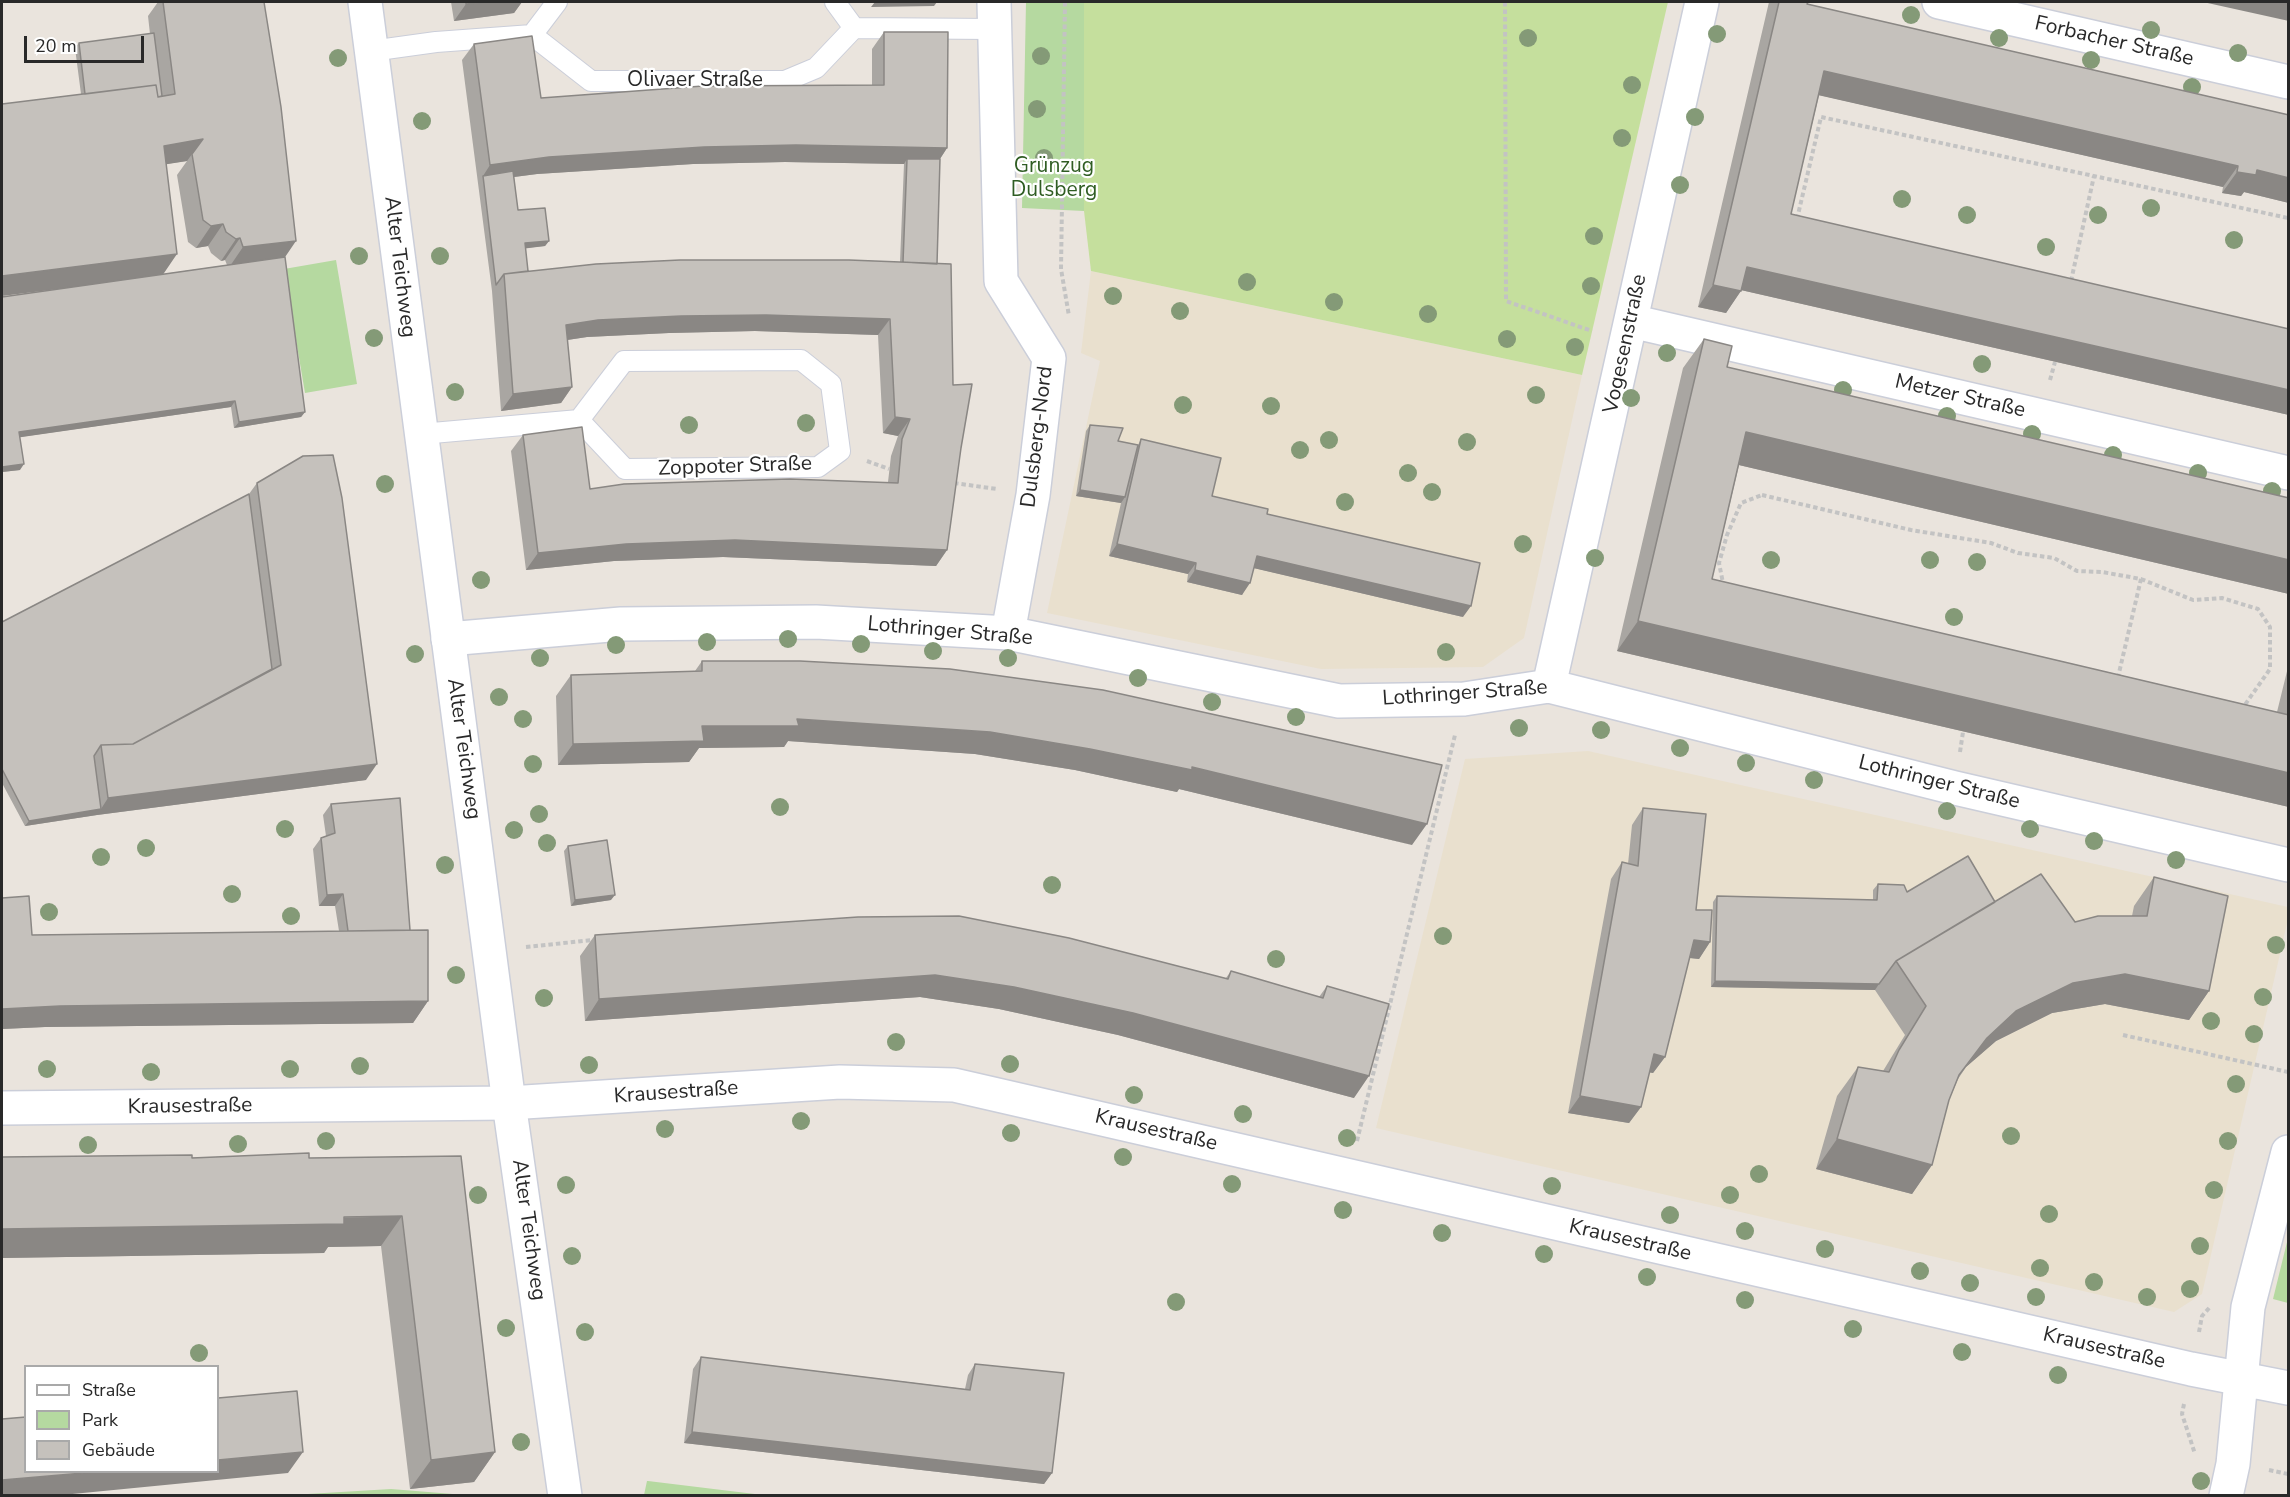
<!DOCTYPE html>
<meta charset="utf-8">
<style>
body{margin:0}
#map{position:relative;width:2290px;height:1497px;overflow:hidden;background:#eae4dd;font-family:"Nunito Sans",sans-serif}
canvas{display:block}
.frame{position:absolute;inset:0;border:3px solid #292929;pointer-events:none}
.legend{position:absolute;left:24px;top:1365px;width:195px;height:108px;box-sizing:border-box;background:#fff;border:2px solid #a9a9a9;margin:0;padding:8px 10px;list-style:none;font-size:18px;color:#292929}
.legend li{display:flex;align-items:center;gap:12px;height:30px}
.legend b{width:30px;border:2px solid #a9a9a9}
.scale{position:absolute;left:24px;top:36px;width:120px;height:27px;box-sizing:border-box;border:3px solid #292929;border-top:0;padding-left:8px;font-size:18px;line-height:21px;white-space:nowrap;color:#292929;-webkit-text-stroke:4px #fff;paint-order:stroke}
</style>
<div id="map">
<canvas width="2290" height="1497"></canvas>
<div class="frame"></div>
<ul class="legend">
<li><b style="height:8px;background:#fff"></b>Straße</li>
<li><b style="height:16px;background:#b5d9a0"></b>Park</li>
<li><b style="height:16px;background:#c5c1bc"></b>Gebäude</li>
</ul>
<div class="scale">20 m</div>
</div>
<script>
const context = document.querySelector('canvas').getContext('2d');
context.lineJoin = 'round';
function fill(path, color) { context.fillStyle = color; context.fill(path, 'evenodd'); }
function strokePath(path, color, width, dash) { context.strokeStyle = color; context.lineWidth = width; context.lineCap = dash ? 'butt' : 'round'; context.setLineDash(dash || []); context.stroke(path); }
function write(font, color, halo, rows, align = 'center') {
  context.font = font + ' "Nunito Sans",sans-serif'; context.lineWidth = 4.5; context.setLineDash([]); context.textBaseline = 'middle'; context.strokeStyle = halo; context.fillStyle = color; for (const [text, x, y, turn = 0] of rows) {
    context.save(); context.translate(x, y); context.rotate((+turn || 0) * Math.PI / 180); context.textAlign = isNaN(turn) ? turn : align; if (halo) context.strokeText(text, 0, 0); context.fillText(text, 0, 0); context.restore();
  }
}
fill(new Path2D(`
 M1091,271L1582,375L1524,638L1483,667L1321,669L1047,613L1100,361L1081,353Z
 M1588,751L2288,907V919L2202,1294L2174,1312L1376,1128L1465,759Z`), '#e9e0ce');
fill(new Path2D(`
 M1026,2H1084V211L1022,208Z
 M336,260L357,384L305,393L284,269Z
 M2288,1238V1303L2273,1299Z
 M647,1481H648L763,1495H644Z
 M391,1489L465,1495H291Z`), '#b5d9a0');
fill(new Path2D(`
 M1084,2H1668L1582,375L1091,271L1084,211Z`), '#c5df9d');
const service = new Path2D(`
 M557,2L532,35L591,81H785L816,68L854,28L994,29
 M835,2L854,28
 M371,51L436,42L532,35
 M421,434L579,420L624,361L801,360L831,384L840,451L818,467L625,469L579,420`);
const minor = new Path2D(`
 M994,2L1001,281L1049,358L1033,495L1008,633
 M1939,2L2288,82
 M1631,321L2288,473
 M448,639L621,624L816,622L1008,633L1339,701L1464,699L1549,686L1955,788L2288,865
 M1549,686L1702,2`);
const tertiary = new Path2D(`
 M365,2L509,1103L565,1496`);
const secondary = new Path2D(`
 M2,1108L509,1103L840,1082L954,1085L2191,1369L2288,1388
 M2226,1496L2233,1464L2248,1307L2288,1152`);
strokePath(service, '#cbced9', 22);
strokePath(minor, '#cbced9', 36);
strokePath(tertiary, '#cbced9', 36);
strokePath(secondary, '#cbced9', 36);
strokePath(new Path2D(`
 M1065,2L1061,269L1069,316
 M1505,2L1506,301L1592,331
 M1797,219L1821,117L2288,218
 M2071,281L2094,176
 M2050,380L2055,362
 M867,461L889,469
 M954,483L997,489
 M1762,495L1911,530L1991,543L2018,553L2054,558L2077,571L2102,572L2141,579L2115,690L2073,672L2028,673L2006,662L1909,641L1798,611L1753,608L1724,588L1719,563L1727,535L1741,503Z
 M2141,579L2193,600L2222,598L2258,609L2270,627V669L2242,709
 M1960,752L1963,732
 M526,947L593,940
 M2123,1035L2288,1072
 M1357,1141L1455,735
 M2199,1332L2202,1316L2210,1307
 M2184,1404L2182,1414L2195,1454
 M2269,1470L2288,1474`), '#c3c3c3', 4, [4.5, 3]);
strokePath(service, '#fff', 20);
strokePath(minor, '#fff', 33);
strokePath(tertiary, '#fff', 33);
strokePath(secondary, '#fff', 33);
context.fillStyle = '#849a77';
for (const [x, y] of [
 [1911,15],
 [2151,30],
 [1717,34],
 [1528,38],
 [1999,38],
 [2238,53],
 [1041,56],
 [338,58],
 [2091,60],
 [1632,85],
 [2192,87],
 [1037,109],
 [1695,117],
 [422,121],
 [1622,138],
 [1044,158],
 [1680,185],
 [1902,199],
 [2151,208],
 [1967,215],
 [2098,215],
 [1594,236],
 [2234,240],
 [2046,247],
 [359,256],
 [440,256],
 [1247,282],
 [1591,286],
 [1113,296],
 [1334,302],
 [1180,311],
 [1428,314],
 [374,338],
 [1507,339],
 [1575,347],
 [1667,353],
 [1982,364],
 [1843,390],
 [455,392],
 [1536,395],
 [1631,398],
 [1183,405],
 [1271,406],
 [1947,416],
 [806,423],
 [689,425],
 [2032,434],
 [1329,440],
 [1467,442],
 [1300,450],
 [2113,455],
 [1408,473],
 [2198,473],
 [385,484],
 [2272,491],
 [1432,492],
 [1345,502],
 [1523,544],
 [1595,558],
 [1771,560],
 [1930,560],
 [1977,562],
 [481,580],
 [1954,617],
 [788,639],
 [707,642],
 [861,644],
 [616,645],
 [933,651],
 [1446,652],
 [415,654],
 [540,658],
 [1008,658],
 [1138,678],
 [499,697],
 [1212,702],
 [1296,717],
 [523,719],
 [1519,728],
 [1601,730],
 [1680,748],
 [1746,763],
 [533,764],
 [1814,780],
 [780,807],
 [1947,811],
 [539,814],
 [285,829],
 [2030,829],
 [514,830],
 [2094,841],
 [547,843],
 [146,848],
 [101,857],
 [2176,860],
 [445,865],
 [1052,885],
 [232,894],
 [49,912],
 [291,916],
 [1443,936],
 [2276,945],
 [1276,959],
 [456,975],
 [2263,997],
 [544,998],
 [2211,1021],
 [2254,1034],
 [896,1042],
 [1010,1064],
 [589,1065],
 [360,1066],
 [47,1069],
 [290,1069],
 [151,1072],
 [2236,1084],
 [1134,1095],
 [1243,1114],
 [801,1121],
 [665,1129],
 [1011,1133],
 [2011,1136],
 [1347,1138],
 [326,1141],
 [2228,1141],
 [238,1144],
 [88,1145],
 [1123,1157],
 [1759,1174],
 [1232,1184],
 [566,1185],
 [1552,1186],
 [2214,1190],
 [478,1195],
 [1730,1195],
 [1343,1210],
 [2049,1214],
 [1670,1215],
 [1745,1231],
 [1442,1233],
 [2200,1246],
 [1825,1249],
 [1544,1254],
 [572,1256],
 [2040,1268],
 [1920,1271],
 [1647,1277],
 [2094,1282],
 [1970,1283],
 [2190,1289],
 [2036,1297],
 [2147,1297],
 [1745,1300],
 [1176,1302],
 [506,1328],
 [1853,1329],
 [585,1332],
 [1962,1352],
 [199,1353],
 [2058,1375],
 [521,1442],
 [2201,1481]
]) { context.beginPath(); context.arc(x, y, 9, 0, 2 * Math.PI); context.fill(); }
fill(new Path2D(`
 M158,2H264L285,257L305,412L301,417L234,428L231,407L20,437V470L2,472V297L61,288L81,94L75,48L79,43L150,34L148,16ZM187,161L177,175L188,242L196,248L208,246L211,253L221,261L225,260L227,265L163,274L166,164Z
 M451,2H522L514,13L454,21Z
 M1769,2H1808L1807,4L2289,115V203L2244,192L2241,196L2222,193L2223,187L1819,95L1791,214L2289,415L1741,290L1726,313L1698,307Z
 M884,32L947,148L940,159L937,264L961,448L947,550L936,566L723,557L614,561L526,570L511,451L523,435L590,489L888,482L891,456L898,436L883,433L878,335L755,331L669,333L587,337L567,340L572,387L561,403L501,411L492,291L462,60L474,44L541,98L872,85V49ZM785,162L904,164L900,262L528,271L525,248L545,246L549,241L518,210L514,177L537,174L693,164Z
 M1704,339L1727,367L2289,594L1739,465L1712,579L2277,712L2289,663V807L1617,651L1683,368Z
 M1090,425L1118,441L1138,445L1141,439L1212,496L1267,514L1463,617L1254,568L1242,595L1187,582L1188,574L1109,556L1121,503L1076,496L1086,431Z
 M257,483L366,780L97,815L25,826L2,783V622L249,494Z
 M702,661L1412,845L1179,789L1177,792L1075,770L975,754L788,741L784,747L699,748L689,762L558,765L556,696L571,675L695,671Z
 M331,804L410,930L428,1001L413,1023L45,1027L2,1029V898L32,935L339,931L335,906H319L313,849L321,838L326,836L323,815Z
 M1643,808L1696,910L1710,942L1699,959L1689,958L1665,1057L1653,1073L1649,1072L1641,1107L1629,1123L1568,1113L1611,879L1622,862L1628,864L1632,825Z
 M568,846L611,900L571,906L564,851Z
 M2154,877L2209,991L2189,1020L2105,1004L2052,1013L1996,1041L1966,1067L1958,1079L1949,1100L1932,1165L1912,1194L1816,1169L1837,1096L1858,1067L1883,1071L1905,1035L1875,990L1711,987L1713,902L1717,896L1873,900V890L1878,884L1907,892L1995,902L2075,922L2132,916L2134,906Z
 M595,935L1226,978L1231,971L1319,997L1327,986L1354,1098L1118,1035L999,1009L920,997L585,1021L580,956Z
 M461,1156L495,1452L474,1482L410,1489L381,1246L328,1247L324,1253L2,1258V1157L309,1158Z
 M701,1357L965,1389L968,1375L975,1364L1052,1473L1044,1484L684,1443L693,1369Z`), '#a9a6a2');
fill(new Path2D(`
 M487,2H522L514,13L454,21L466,4Z
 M875,2H937L934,6L871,7Z
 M2203,2H2289V21Z
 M1824,71L2238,166L2223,187L1809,93Z
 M203,139L187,161L149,167L164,146Z
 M796,145L947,148L936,165L907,159L904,164L785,162L693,164L537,174L483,181V176L490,165L549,157L704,147Z
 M2257,170L2289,178V203L2244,192L2241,196L2222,193L2237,172Z
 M223,224L208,246L196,248L211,226Z
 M240,238L225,260L221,261L236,239Z
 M296,241L281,263L228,269L243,247Z
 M549,241L545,246L521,249L525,243Z
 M177,254L162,276L2,296V276Z
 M1747,267L2289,390V415L1732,288Z
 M1713,285L1741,291L1726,313L1698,307Z
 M766,315L890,319L878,335L755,331L669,333L587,337L554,342L566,325L598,320L681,316Z
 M572,387L561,403L501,411L513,394Z
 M235,401L231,407L15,438L19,432Z
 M305,412L301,417L234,428L239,422Z
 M895,417L910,419L898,436L883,433Z
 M1746,432L2289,560V594L1726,462Z
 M24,464L20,470L2,472V467Z
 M1080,490L1125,497L1121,503L1076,496Z
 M735,540L947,550L936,566L723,557L614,561L526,570L538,553L626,544Z
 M1117,544L1196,563L1188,574L1109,556Z
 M1257,556L1471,606L1463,617L1249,567Z
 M1195,570L1250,583L1242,595L1187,582Z
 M1638,621L2289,773V807L1617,651Z
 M797,719L990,732L1090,749L1192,767L1427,824L1412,845L1179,789L1177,792L1075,770L975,754L788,741L784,747L699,748L689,762L558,765L573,744L702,726Z
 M377,764L366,780L97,815L25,826L29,821L101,809L108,798Z
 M343,894L335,906H319L327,895Z
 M615,895L611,900L571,906L575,900Z
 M1694,940L1710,942L1699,959L1682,957Z
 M2125,974L2209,991L2189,1020L2105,1004L2052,1013L1996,1041L1966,1067L1939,1104L1987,1038L2016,1011L2073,983Z
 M935,975L1014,987L1133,1013L1369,1076L1354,1098L1118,1035L999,1009L920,997L585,1021L599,999Z
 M1715,981L1879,984L1875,990L1711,987Z
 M428,1001L413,1023L45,1027L2,1029V1009L60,1006Z
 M1654,1054L1665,1057L1653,1073L1642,1071Z
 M1580,1096L1641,1107L1629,1123L1568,1113Z
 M1837,1139L1932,1165L1912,1194L1816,1169Z
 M402,1216L381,1246L328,1247L324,1253L2,1258V1229Z
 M692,1432L1052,1473L1044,1484L684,1443Z
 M303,1452L288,1473L52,1496H2V1480L95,1472H218V1460Z
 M495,1452L474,1482L410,1489L431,1460Z`), '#8a8784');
const building = new Path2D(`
 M163,2H264L281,107L296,241L243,247L240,238L236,239L226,232L223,224L211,226L203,220L192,154L203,139L164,146L177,254L2,276V104L156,85L158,97L175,94Z
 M466,2H487L466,4Z
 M1779,2H1808L1807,4L2289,115V178L2257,170L2256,175L2237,172L2238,166L1824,71L1791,214L2289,329V390L1747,267L1741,291L1713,285Z
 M884,32H948L947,148L796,145L704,147L549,157L490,165L474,44L532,36L541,98L703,86L884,85Z
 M154,33L162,96L158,97L156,85L85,94L79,43Z
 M907,159H940L937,264L903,262Z
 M513,171L518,210L545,208L549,241L525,243L528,271L504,274L496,285L483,176Z
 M285,257L305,412L239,422L235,401L19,432L24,464L2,467V297Z
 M680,260H849L951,264L953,385L972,384L961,448L947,550L735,540L626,544L538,553L523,435L582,427L590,489L624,484L790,479L898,483L902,439L910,419L895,417L890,319L766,315L681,316L598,320L566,325L572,387L513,394L504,274L596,264Z
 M1704,339L1732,346L1727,367L2289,498V560L1746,432L1712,579L2289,715V773L1638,621Z
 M1090,425L1123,428L1118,441L1138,445L1125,497L1080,490Z
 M1141,439L1221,458L1212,496L1268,509L1267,514L1480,563L1471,606L1257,556L1250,583L1195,570L1196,563L1117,544Z
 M333,455L342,498L377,764L108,798L101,745L133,744L281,665L257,483L303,456Z
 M249,494L272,669L133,744L101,745L94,756L101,809L29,821L2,769V622Z
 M702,661H800L950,669L1103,690L1442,765L1427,824L1192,767V770L1090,749L990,732L797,719L799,726H702L704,741L573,744L571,675L702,671Z
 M400,798L410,930L348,931L343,894L327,895L321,838L335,833L331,804Z
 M1643,808L1706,814L1696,910H1712L1710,942L1694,940L1665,1057L1654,1054L1641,1107L1580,1096L1622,862L1638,866Z
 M607,840L615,895L575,900L568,846Z
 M1968,856L1995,902L1896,961L1879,984L1715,981L1717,896L1877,900L1878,884L1904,885L1907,892Z
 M2041,874L2075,922L2098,916H2147L2154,877L2228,896L2209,991L2125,974L2073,983L2016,1011L1987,1038L1959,1075L1949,1100L1932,1165L1837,1139L1858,1067L1889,1072L1899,1050L1926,1006L1896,961Z
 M29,896L32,935L428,930V1001L60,1006L2,1009V898Z
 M959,916L1069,938L1228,979L1231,971L1323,998L1327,986L1389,1004L1369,1076L1133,1013L1014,987L935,975L599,999L595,935L858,917Z
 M309,1153V1158L461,1156L495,1452L431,1460L402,1216L344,1217V1224L2,1229V1157L192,1155V1158Z
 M701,1357L970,1390L975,1364L1064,1373L1052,1473L692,1432Z
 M297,1391L303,1452L218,1460V1398Z
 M26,1417V1472H95L2,1480V1419Z`);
fill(building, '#c5c1bc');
strokePath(building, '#8a8784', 1.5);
write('21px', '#292929', '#fff', [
 ["Forbacher Straße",2114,42,13],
 ["Olivaer Straße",695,81],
 ["Alter Teichweg",399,267,83],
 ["Vogesenstraße",1626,344,-78],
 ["Metzer Straße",1960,397,13],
 ["Dulsberg-Nord",1038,437,-83],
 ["Zoppoter Straße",735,467,-2],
 ["Lothringer Straße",950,632,5],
 ["Lothringer Straße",1465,694,-4],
 ["Alter Teichweg",463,749,82],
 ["Lothringer Straße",1939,783,14],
 ["Krausestraße",676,1093,-4],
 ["Krausestraße",190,1107,-1],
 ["Krausestraße",1156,1131,13],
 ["Alter Teichweg",528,1230,82],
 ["Krausestraße",1630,1241,13],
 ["Krausestraße",2104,1349,13]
]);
write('21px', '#305d23', '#fff', [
 ["Grünzug",1054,167],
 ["Dulsberg",1054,191]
]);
</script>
